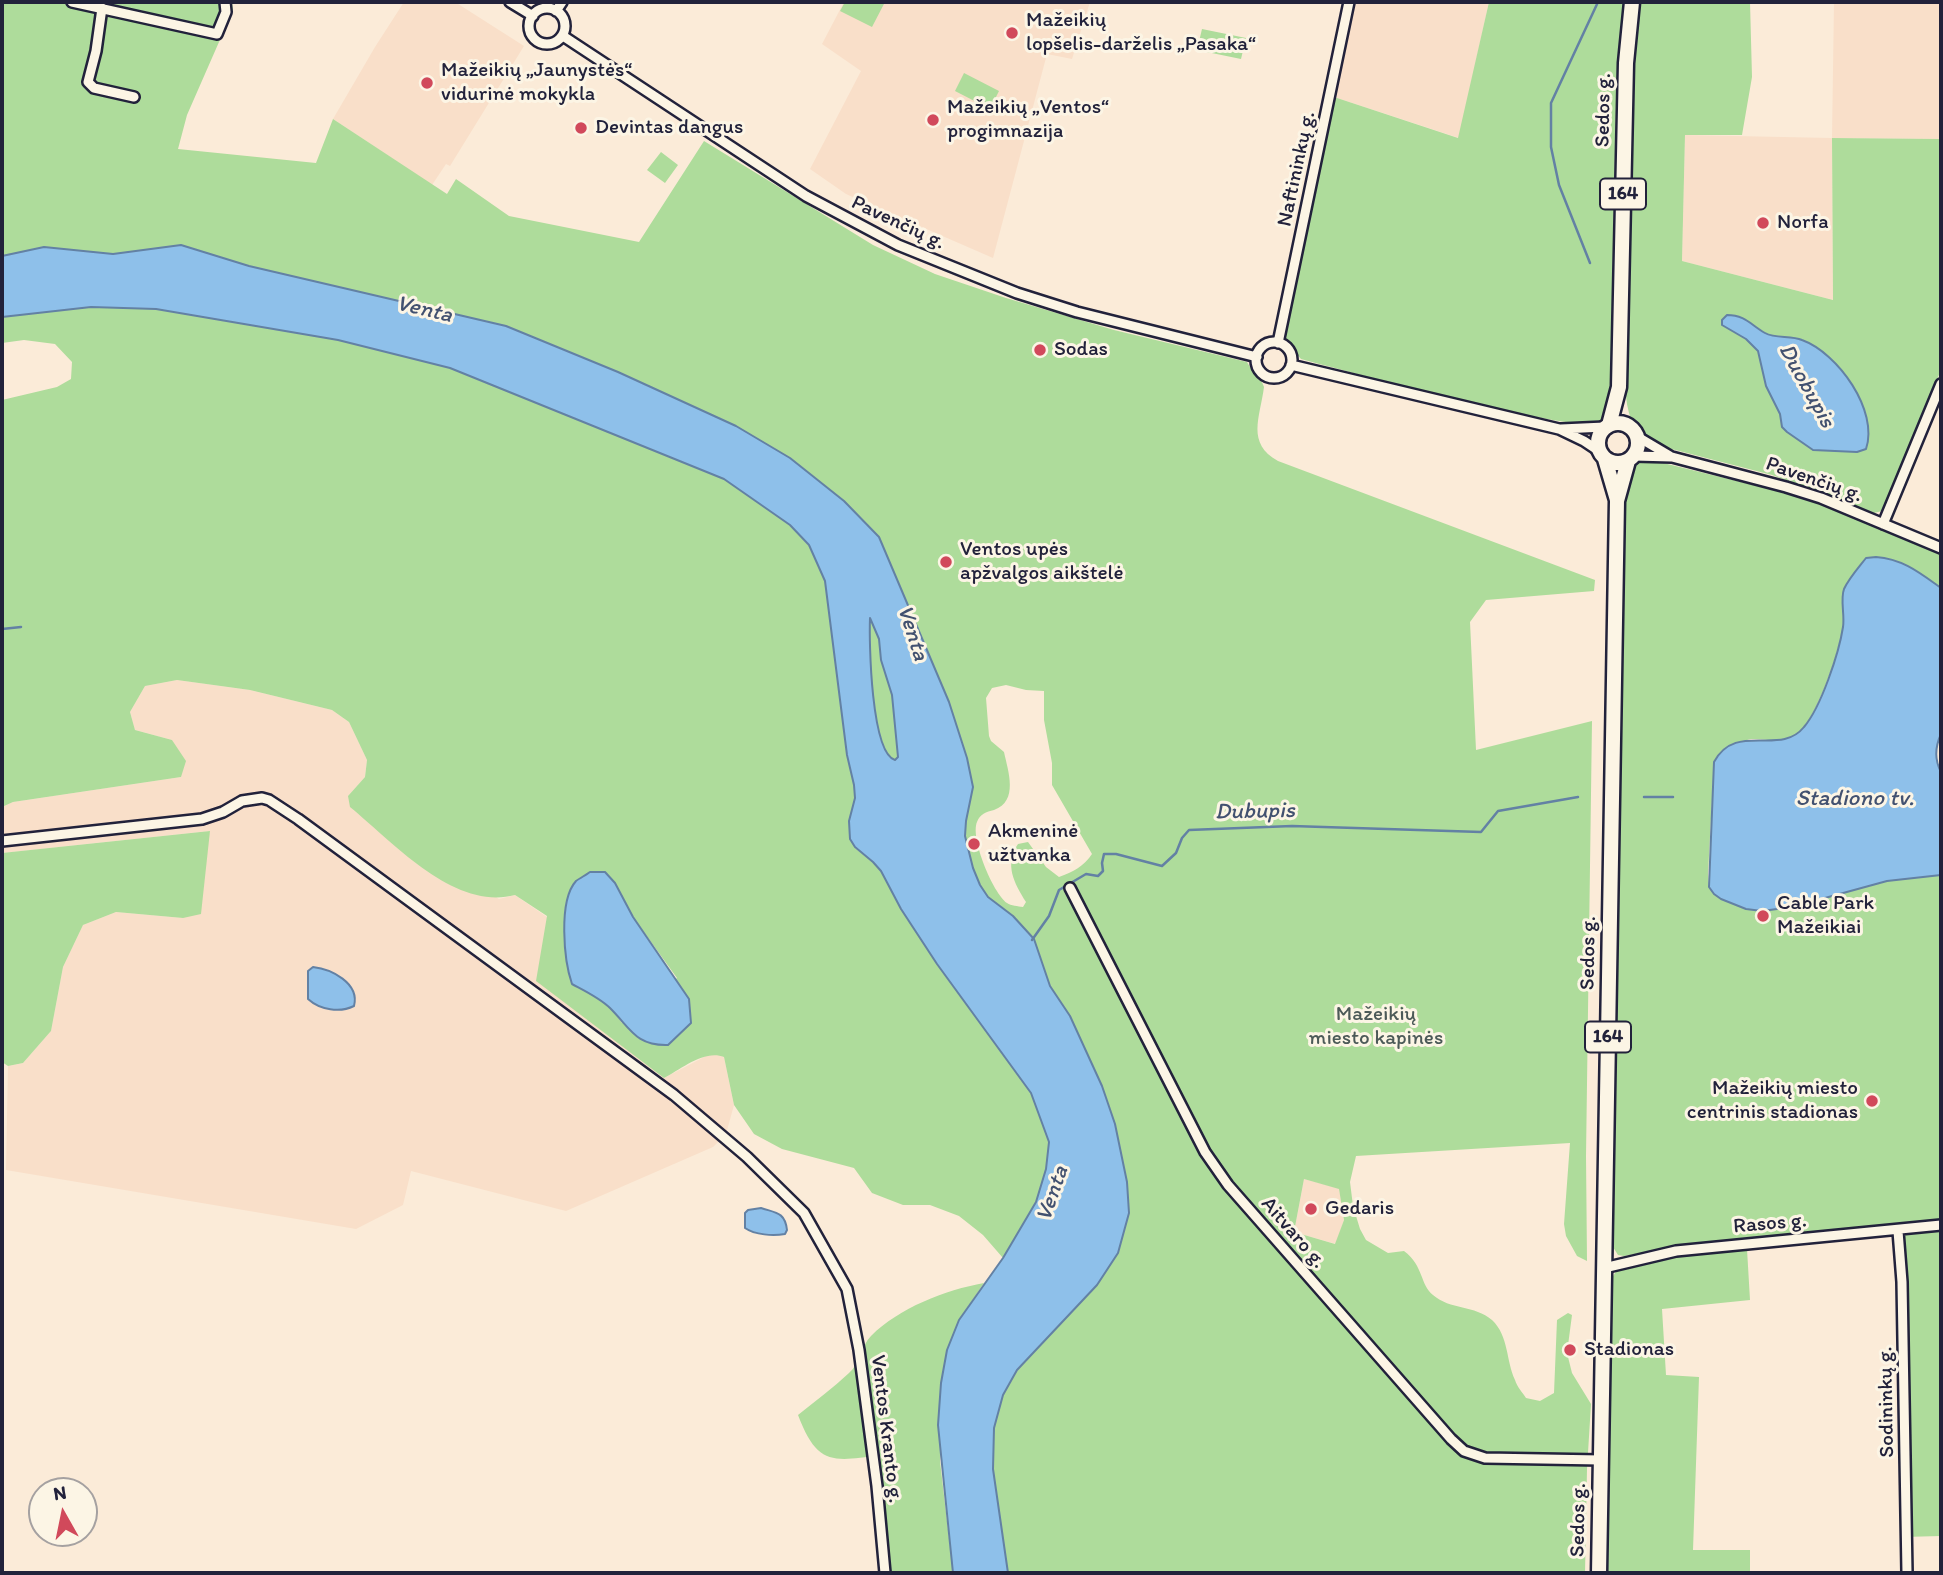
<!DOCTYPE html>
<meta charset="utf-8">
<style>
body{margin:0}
#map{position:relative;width:1943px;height:1575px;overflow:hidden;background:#fbebd8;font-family:Itim,sans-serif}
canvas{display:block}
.frame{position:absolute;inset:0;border:4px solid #22223b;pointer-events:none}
.north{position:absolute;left:28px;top:1477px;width:70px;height:70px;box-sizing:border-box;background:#fcf5e5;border:2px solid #a5a1a1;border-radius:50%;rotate:351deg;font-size:19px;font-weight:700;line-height:28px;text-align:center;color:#22223b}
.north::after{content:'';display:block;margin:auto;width:24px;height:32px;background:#d1495b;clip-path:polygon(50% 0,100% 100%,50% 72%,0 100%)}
</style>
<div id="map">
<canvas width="1943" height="1575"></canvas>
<div class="frame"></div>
<div class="north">N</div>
</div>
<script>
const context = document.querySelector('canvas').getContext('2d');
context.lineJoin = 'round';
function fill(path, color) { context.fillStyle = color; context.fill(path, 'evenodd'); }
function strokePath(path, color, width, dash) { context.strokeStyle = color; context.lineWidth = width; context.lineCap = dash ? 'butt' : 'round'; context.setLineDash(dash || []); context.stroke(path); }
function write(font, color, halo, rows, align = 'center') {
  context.font = font + ' Itim,sans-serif'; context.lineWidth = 6; context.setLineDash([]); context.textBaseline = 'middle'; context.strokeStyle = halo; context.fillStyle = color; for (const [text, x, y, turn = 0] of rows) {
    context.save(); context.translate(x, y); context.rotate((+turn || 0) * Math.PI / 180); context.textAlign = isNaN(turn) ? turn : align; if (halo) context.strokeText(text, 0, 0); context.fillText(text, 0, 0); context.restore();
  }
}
fill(new Path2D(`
 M404,2H455L524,46L450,166L446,164L432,185L333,119L375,47Z
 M844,2H1090L1072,59L1047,54L993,258L846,194L810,169L861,71L822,44Z
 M1354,2H1489L1459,138L1334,97Z
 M1834,2H1941V139L1832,138L1833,300L1682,261L1685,135L1832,138Z
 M177,680L250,690L332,710L349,722L367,760L365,777L348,796L499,899L515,895L547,917L664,1078L706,1056L717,1054L724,1057L734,1105L726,1134L713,1147L566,1211L411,1171L403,1205L356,1229L6,1170L8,1066L23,1063L51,1031L63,967L83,925L116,912L183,918L210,831L2,853V807L13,802L181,777L172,740L135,730L130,712L145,686Z
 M1304,1179L1339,1188L1344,1220L1336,1244L1294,1232Z`), '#f9dfc9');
fill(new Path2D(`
 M2,2H232L233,10L187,115L178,149L316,163L333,119L447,194L456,179L509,216L639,242L704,141L873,245L935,274L1006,298L1114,330L1247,362C1252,372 1261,377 1264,387C1260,418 1246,443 1278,461L1595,580L1594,591L1486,600L1470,622L1476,750L1592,721L1586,1156L1587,1261L1577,1256L1566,1236L1564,1224L1570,1143L1356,1156L1350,1182L1353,1206L1360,1229L1366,1240L1388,1253L1404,1251C1424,1266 1420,1285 1433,1295C1450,1310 1475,1305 1492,1320C1509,1336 1506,1361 1515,1380C1517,1387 1523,1393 1526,1398L1540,1401L1554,1393L1557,1320L1568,1313L1572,1315L1567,1353L1572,1373L1591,1404L1587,1469L1585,1573H1008L993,1469L994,1428L1003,1395L1017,1370L1041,1342L1127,1182L1115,1124L1102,1086L1070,1016L1050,987L1034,939L1013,916L988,897L980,885L973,868L965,836L966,821L973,787L967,758L949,702L879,537L844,501L790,458L736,426L506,326L249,266L181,245L113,254L44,247L2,256ZM1006,685L1026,690L1044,691V720L1052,763V785L1092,854C1084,866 1073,872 1059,877L1046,867L1028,842L1018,844C1004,864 1014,883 1026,902L1023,907C1018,906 1011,906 1007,903C993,893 970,838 977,822C980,814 986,812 994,810C1019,801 1008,771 1004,752L991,741L989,736L986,698L992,688ZM1304,1179L1339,1189L1344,1220L1335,1244L1294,1232Z
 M845,2H885L872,27L840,11Z
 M1489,2H1624L1616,104L1610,402C1609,408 1607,419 1603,422C1583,437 1339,369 1301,359L1286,342L1284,332L1334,97L1458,138Z
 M1640,2H1750L1752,77L1742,135H1685L1682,261L1833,300L1832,138L1941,139V370L1882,511L1874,513L1772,475L1656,445C1645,438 1632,427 1629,413C1623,391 1626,367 1627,344C1628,312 1629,280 1630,248C1632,165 1626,83 1640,2Z
 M1202,29L1246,38L1241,59L1197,50Z
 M964,73L999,91L990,109L955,91Z
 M661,152L678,165L665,183L647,170Z
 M91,307L156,309L338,340L450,368L724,479L790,525L809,546L825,581L847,755L854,785L855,798L849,821L855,848L873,862L881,871L901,909L937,964L1031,1093L1049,1142L1046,1169L1036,1202L1003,1258L983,1235L959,1216L930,1205H903L872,1193L854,1168L782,1149L754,1134L734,1105L724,1057C705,1049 681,1069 664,1078L536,981L547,916L515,895C454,911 394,843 350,807L348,796L365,777L367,760L349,722L332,710L250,690L177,680L145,686L130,712L135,730L172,740L186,761L181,777L13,802L2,807V400L57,387L71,379L72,362L55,344L24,340L2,343V317ZM590,872L615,883L633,917L677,978L622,1023L610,1007L597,998L565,920L575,883Z
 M1651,460L1790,494L1824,505L1941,555V588C1920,573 1903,560 1876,557L1843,591C1843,601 1844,613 1843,624C1841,648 1815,725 1794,737C1780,744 1765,738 1751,739C1739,741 1724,755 1714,762L1708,874L1709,887L1721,899L1730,901L1792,907L1886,881L1941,875V1536L1903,1537L1896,1226L1699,1243L1624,1256L1618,1255L1613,1247L1625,483L1634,463Z
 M870,615L879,639L881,660L892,695L898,757L895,760C870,752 870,641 870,615Z
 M210,831L201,914L183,918L116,912L83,925L63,967L51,1031L23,1063L8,1066L2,1062V853Z
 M1747,1249L1750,1300L1662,1309L1666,1375L1699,1377L1693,1550H1750V1573H1608L1611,1280C1613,1277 1614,1273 1617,1271C1634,1257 1721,1251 1747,1249Z
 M984,1283L959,1320L947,1350L940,1461L953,1573H889L880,1455C832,1462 817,1465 798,1415C815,1401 833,1388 849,1373C860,1364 861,1346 871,1336C899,1308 945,1290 984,1283Z`), '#aedc9b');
const water = new Path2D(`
 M181,245L249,266L506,326L618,372L736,426L790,458L844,501L879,537L949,702L967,758L973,787L966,821L965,836L973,868L980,885L988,897L1013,916L1034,939L1050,986L1070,1016L1102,1086L1115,1124L1127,1182L1129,1213L1118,1253L1097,1285L1017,1370L1003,1395L994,1428L993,1469L1008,1573H953L938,1425L941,1383L947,1350L959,1320L1003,1258L1036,1202L1046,1169L1049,1142L1031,1093L937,964L901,909L881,871L873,862L855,847L850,839L849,821L855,798L854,785L847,755L825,581L809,545L790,525L724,479L450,368L338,340L156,309L91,307L2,317V256L44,247L113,254ZM870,618L879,639L881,660L892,695L898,757L895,760C871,753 869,642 870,618Z
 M1727,315C1745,315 1751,325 1765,333C1776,339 1791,335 1802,340C1838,353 1879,411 1866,449L1857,452L1813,450L1787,432L1782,427L1780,414L1766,386L1758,351L1746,339L1722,325V320Z
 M1876,557C1903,559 1920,573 1941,588V734C1935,747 1934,759 1941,772V875L1887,881L1792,907L1762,911L1746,909L1721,899L1714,894L1709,887L1714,762C1736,721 1780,757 1804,727C1821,707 1839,653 1843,627C1845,615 1840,600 1844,589C1849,578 1859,567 1866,558Z
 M590,872H605L615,883L633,917L689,999L691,1023L668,1045C636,1046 631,1029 610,1008C600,998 585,991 572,984C564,961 558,901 576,881C580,878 586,875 590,872Z
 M313,967C331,969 360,983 354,1006C340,1013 320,1010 308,999V971Z
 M761,1208C776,1213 785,1212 787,1230L785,1234C773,1236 755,1235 745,1228V1213L748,1210Z`);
fill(water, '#8ec0ea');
strokePath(water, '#6381a4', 2);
strokePath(new Path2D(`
 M1590,263L1559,185L1551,147V103L1598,2
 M2,629L21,627
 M1644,797H1673
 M1032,940L1049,916L1059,890L1086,874L1098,876L1103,871L1102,863L1104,854H1116L1162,866L1176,853L1182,838L1189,830L1292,826L1481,832L1498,811L1578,797`), '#6381a4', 2.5);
const street = new Path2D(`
 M72,2L217,34L226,12L225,2
 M510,2L533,16
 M102,8L96,51L88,82L94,88L134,97
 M529 26a18 18 0 1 1 36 0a18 18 0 1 1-36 0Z
 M556,11L562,2
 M563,36L806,196L898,245L1017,293L1077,312L1257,357
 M1256 360a18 18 0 1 1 36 0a18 18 0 1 1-36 0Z
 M1278,343L1349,2
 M1291,365L1559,429L1584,441L1599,451
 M1561,429L1605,427
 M1638,437L1670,456
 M1634,456L1672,457L1786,487L1821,498L1941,548
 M1883,524L1941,384
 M2,841L202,819L223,812L242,801L262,798L269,800L298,819L674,1095L747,1157L804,1213L847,1289L859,1350L877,1486L885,1573
 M1070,888L1205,1152L1228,1185L1451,1439L1464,1451L1485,1458L1601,1460
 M1898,1231L1902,1282L1907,1573
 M1604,1268L1676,1251L1941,1225`);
const primary = new Path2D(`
 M1598 443a20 20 0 1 1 40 0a20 20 0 1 1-40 0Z
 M1609,425L1619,387L1626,63L1632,2
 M1605,459L1617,500
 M1599,1573L1617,501L1628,461`);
strokePath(street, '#22223b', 14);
strokePath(primary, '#22223b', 19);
strokePath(street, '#fcf5e5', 9);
strokePath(primary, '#fcf5e5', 14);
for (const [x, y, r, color] of [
 [1012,33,7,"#d1495b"],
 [427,83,7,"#d1495b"],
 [933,120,7,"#d1495b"],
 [581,128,7,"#d1495b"],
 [1763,223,7,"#d1495b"],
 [1040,350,7,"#d1495b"],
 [946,562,7,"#d1495b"],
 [974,844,7,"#d1495b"],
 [1763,916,7,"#d1495b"],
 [1872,1101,7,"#d1495b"],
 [1311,1209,7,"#d1495b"],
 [1570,1350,7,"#d1495b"]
]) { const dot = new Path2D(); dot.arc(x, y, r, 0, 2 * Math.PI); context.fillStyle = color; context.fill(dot); strokePath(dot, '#fcf5e5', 2.5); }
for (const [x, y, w] of [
 [1623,194,46],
 [1608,1037,46]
]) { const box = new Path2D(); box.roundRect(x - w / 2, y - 15.5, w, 31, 5); context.fillStyle = '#fcf5e5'; context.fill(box); strokePath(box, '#22223b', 2); }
write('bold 19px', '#22223b', null, [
 ["164",1623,194],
 ["164",1608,1037]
]);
write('21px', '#22223b', '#fcf5e5', [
 ["Mažeikių",1026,21],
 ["lopšelis-darželis „Pasaka“",1026,45],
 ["Mažeikių „Jaunystės“",441,71],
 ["vidurinė mokykla",441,95],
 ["Mažeikių „Ventos“",947,108],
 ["progimnazija",947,132],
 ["Devintas dangus",595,128],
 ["Norfa",1777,223],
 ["Sodas",1054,350],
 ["Ventos upės",960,550],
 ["apžvalgos aikštelė",960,574],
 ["Akmeninė",988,832],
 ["užtvanka",988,856],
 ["Cable Park",1777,904],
 ["Mažeikiai",1777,928],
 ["Mažeikių miesto",1858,1089,"right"],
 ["centrinis stadionas",1858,1113,"right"],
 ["Gedaris",1325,1209],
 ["Stadionas",1584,1350]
], 'left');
write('21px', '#22223b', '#fcf5e5', [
 ["Sedos g.",1604,110,-89],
 ["Naftininkų g.",1297,169,-78],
 ["Pavenčių g.",898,223,25],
 ["Pavenčių g.",1814,480,19],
 ["Sedos g.",1589,953,-89],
 ["Rasos g.",1770,1224,-5],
 ["Aitvaro g.",1293,1233,49],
 ["Sodininkų g.",1887,1402,-91],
 ["Ventos Kranto g.",886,1429,83],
 ["Sedos g.",1579,1520,-89]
]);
write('21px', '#4c5a58', '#fcf5e5', [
 ["Mažeikių",1376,1015],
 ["miesto kapinės",1376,1039]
]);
write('italic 23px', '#425170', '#fcf5e5', [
 ["Venta",424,310,13],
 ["Duobupis",1806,386,61],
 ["Venta",912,633,72],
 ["Stadiono tv.",1855,799],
 ["Dubupis",1255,812,-1],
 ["Venta",1053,1194,-71]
]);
</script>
